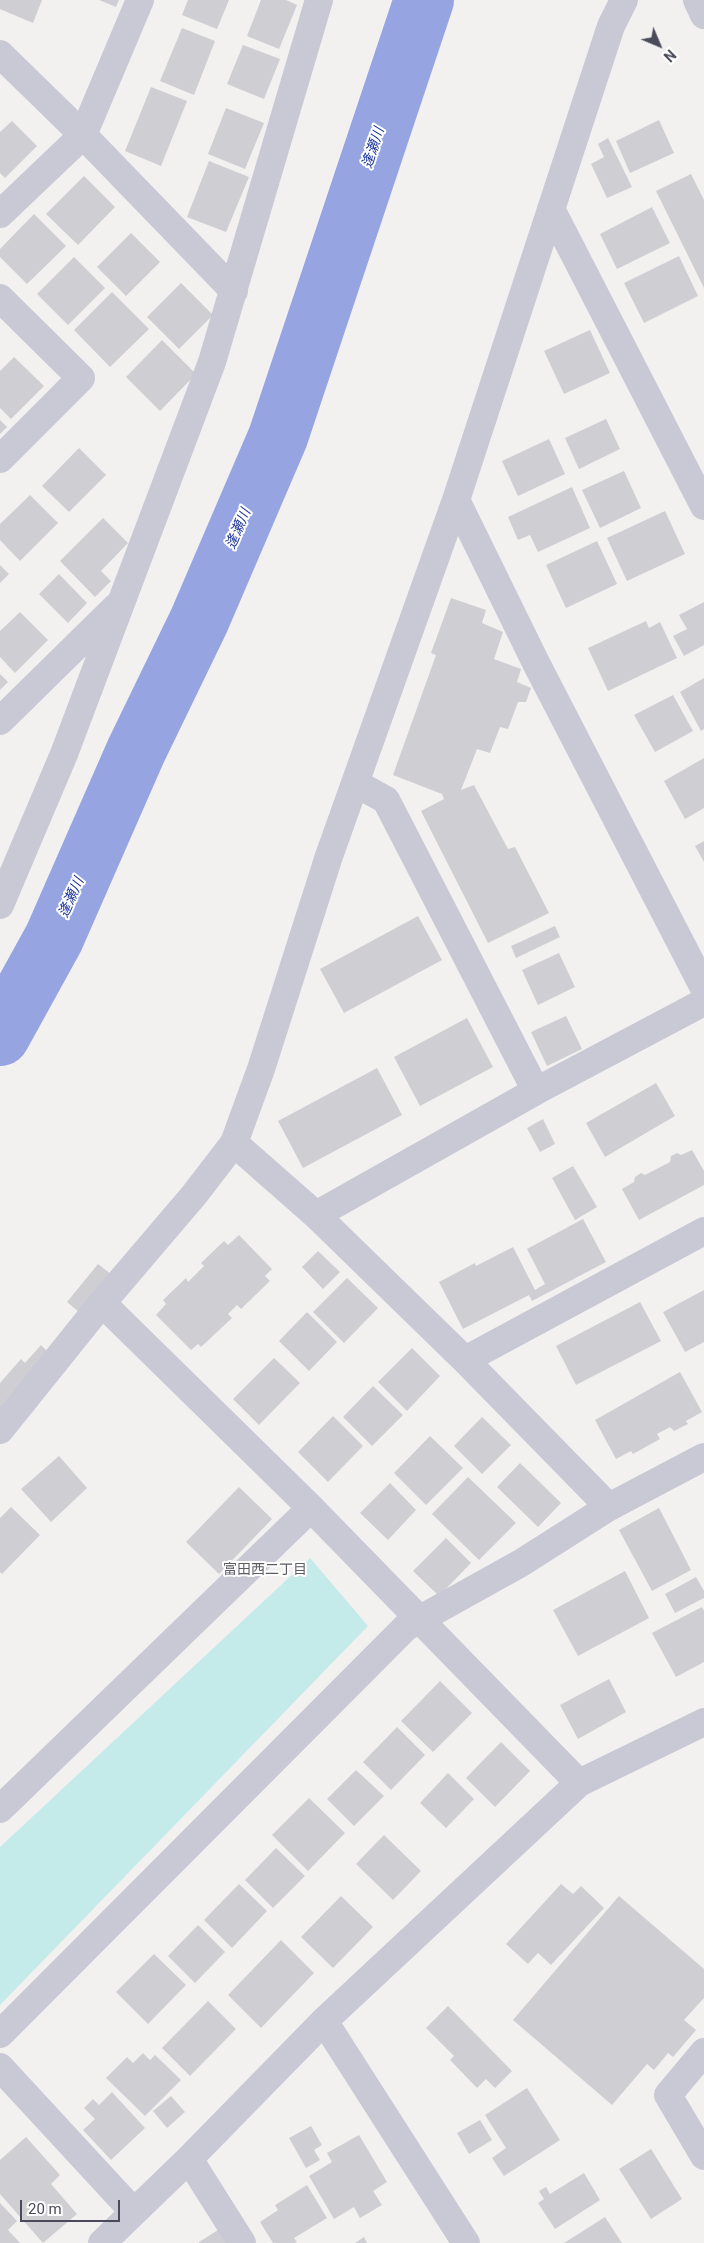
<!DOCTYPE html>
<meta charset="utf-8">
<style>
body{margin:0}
#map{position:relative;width:704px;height:2243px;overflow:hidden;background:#f2f1f0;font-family:Roboto,sans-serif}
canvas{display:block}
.north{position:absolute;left:634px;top:20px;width:50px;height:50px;-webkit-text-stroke:4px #fff;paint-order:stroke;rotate:135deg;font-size:14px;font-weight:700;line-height:20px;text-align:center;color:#4b4a5b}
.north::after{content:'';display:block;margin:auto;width:18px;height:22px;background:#4b4a5b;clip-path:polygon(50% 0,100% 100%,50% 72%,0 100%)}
.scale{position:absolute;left:20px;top:2200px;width:100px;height:22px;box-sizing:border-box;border:2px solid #4b4a5b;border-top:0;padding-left:6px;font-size:15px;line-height:18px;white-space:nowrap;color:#4b4a5b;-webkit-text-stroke:4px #fff;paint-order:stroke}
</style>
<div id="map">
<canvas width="704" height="2243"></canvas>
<div class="north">N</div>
<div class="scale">20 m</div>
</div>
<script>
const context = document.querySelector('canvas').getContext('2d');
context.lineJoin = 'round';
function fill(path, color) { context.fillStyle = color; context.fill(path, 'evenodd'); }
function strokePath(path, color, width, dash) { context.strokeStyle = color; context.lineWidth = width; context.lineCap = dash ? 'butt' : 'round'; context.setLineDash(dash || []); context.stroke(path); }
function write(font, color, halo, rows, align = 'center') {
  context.font = font + ' Roboto,"Noto Sans JP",sans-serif'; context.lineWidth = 4; context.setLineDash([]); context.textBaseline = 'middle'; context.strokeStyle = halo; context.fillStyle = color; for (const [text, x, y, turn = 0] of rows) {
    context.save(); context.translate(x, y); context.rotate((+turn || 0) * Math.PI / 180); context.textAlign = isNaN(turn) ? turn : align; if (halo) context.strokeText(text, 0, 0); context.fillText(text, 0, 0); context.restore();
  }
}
fill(new Path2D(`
 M310,1558L368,1626L0,2005V1847Z`), '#c4eae9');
strokePath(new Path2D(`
 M0,1036L54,938L136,751L199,621L278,437L424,0`), '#96a5e2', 60);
fill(new Path2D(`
 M0,0H42L33,23L0,9Z
 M99,0H119L116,7Z
 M188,0H229L217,29L182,15Z
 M261,0H286L297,5L279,49L247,36Z
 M182,28L215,41L194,95L160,81Z
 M243,45L280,59L264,99L227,84Z
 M151,87L187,101L161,166L125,151Z
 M226,108L264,123L245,169L208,154Z
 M659,120L674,153L630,173L616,141Z
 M12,121L37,146L5,178L0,173V132Z
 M608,138L632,187L607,198L591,164L604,157L598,144Z
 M209,161L249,177L226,232L187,217Z
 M691,174L704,200V288L656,191Z
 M84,176L115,207L78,245L46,214Z
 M652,207L670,243L617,269L600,234Z
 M34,214L66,246L27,284L0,257V249Z
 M131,233L160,262L126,296L97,267Z
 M679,256L698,296L644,323L624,283Z
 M74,257L105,288L68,325L37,294Z
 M181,283L213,315L179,349L147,317Z
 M112,292L149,329L110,367L74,330Z
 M590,330L610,373L564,394L544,351Z
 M162,340L196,374L160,411L126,377Z
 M14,357L44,386L11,419L0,408V371Z
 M606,419L620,449L579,469L565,438Z
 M0,420L7,427L0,434Z
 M549,439L565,474L518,496L502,461Z
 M79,448L106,475L69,512L42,486Z
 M624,471L641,508L600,528L582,490Z
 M572,487L590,528L538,552L530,535L518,540L508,517Z
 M30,495L58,523L20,561L0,540V524Z
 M665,511L685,554L627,581L607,538Z
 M103,518L128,543L101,571L111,581L95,597L60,561Z
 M597,541L617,584L566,608L546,565Z
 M0,565L9,574L0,583Z
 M59,574L87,603L68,623L39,594Z
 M451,598L486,610L482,623L503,632L494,659L521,669L517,682L531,688L526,702H518L508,729L500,727L490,753L477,749L461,790L474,785L508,849L515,847L549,913L488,943L421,811L444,799L442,794L393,775L436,655L431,653Z
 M704,602V645L684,656L673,636L687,629L679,615Z
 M20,612L48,640L15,673L0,657V631Z
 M646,621L649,628L660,622L677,658L608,691L588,648Z
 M0,674L8,682L0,690Z
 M704,678V729L701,731L680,692Z
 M673,695L693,731L655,752L634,715Z
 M704,758V808L685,819L664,781Z
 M704,841V862L695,846Z
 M418,916L442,960L344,1013L320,969Z
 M555,926L560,937L516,958L511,946Z
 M559,953L575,987L538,1005L522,970Z
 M566,1016L582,1049L547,1066L531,1032Z
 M467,1018L493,1067L420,1106L394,1057Z
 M377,1068L402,1115L303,1168L278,1121Z
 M656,1083L675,1116L605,1157L586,1123Z
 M543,1119L555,1144L540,1152L527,1128Z
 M692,1150L704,1171V1185L639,1220L622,1189L634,1182L635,1177L641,1173L645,1175L670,1162L671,1156L677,1153L681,1155Z
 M573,1166L597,1207L575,1220L552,1178Z
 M583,1219L606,1262L532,1301L529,1295L463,1329L439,1282L475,1263L476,1266L513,1247L535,1290L545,1284L527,1249Z
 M239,1235L272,1269L265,1276L270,1281L241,1309L237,1305L228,1314L232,1318L201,1347L198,1344L191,1350L156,1315L166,1304L163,1300L186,1278L188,1282L204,1266L201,1263L224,1241L228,1245Z
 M318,1251L340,1272L323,1289L302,1267Z
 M98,1264L117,1279L85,1317L67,1302Z
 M347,1278L378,1308L344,1343L313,1312Z
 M704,1290V1342L685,1352L663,1312Z
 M640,1302L661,1341L576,1385L556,1346Z
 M307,1312L337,1342L309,1371L279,1341Z
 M41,1345L52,1356L0,1413V1383L21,1359L25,1363Z
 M412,1348L440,1376L407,1411L378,1382Z
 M274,1358L300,1383L259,1425L233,1399Z
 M680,1372L702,1412L686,1421L688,1424L674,1431L670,1427L657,1434L660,1439L633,1454L631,1451L616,1459L595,1420Z
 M373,1386L403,1415L372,1446L343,1417Z
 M333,1416L363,1446L328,1482L298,1452Z
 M482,1417L511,1445L482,1474L454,1446Z
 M430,1436L463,1468L426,1505L394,1473Z
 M59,1456L87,1488L51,1522L21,1489Z
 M520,1463L561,1503L538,1527L497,1487Z
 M468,1477L516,1523L479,1560L432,1514Z
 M390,1483L416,1510L388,1540L360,1513Z
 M239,1487L272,1519L219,1574L186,1542Z
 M11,1507L40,1535L2,1574L0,1572V1518Z
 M659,1508L691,1570L652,1591L619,1530Z
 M446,1538L471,1563L439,1596L413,1571Z
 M625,1571L649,1618L578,1656L553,1610Z
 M696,1577L704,1591V1598L675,1613L665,1594Z
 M702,1607L704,1611V1662L676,1677L652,1633Z
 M609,1679L626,1712L578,1739L560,1705Z
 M440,1681L472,1713L433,1752L401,1721Z
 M397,1727L425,1755L391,1790L363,1762Z
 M501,1742L530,1771L495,1807L466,1778Z
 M356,1770L384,1796L354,1826L327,1799Z
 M448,1773L474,1799L446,1828L420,1803Z
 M309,1798L345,1833L308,1871L272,1835Z
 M384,1835L421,1871L393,1900L356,1864Z
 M276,1848L305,1876L273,1908L245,1880Z
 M239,1884L267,1911L232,1948L204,1920Z
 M561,1884L573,1894L581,1886L604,1908L551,1965L538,1953L528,1964L506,1944Z
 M341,1896L373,1927L333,1968L301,1937Z
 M619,1896L704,1969V1998L684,2020L696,2030L673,2057L668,2053L654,2070L647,2064L612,2105L513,2020Z
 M198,1925L225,1952L195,1983L168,1956Z
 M281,1940L314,1973L261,2028L228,1995Z
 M154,1954L186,1985L148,2024L116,1992Z
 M208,2001L236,2029L190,2076L162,2048Z
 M448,2006L512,2071L495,2088L486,2079L477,2088L450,2060L454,2056L426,2028Z
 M143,2053L150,2060L155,2055L181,2080L145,2116L106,2078L127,2057L133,2063Z
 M527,2088L560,2140L504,2176L492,2158L506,2148L485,2115Z
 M112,2092L145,2128L111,2160L83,2130L95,2119L84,2108L93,2099L99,2105Z
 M171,2096L185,2112L167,2128L153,2111Z
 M480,2120L492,2140L469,2154L457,2133Z
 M311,2126L322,2145L314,2150L320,2160L306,2168L289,2138Z
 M359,2135L387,2182L373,2191L382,2205L360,2218L354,2207L334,2219L309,2176L332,2162L327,2153Z
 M26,2137L60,2175L51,2184L77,2214L43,2243L0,2194V2160Z
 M651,2149L682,2199L651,2219L619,2169Z
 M584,2173L600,2200L555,2229L538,2203L544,2199L539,2191L546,2187L550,2194Z
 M307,2185L327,2218L294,2238L297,2242L295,2243H273L260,2222L278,2210L275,2205Z
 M0,2203L17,2221L8,2230L20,2243H0Z
 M605,2217L622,2243H564Z
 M218,2230L226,2243H199V2242Z
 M364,2237L367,2243H355Z`), '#cfced3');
strokePath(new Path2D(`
 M0,54L83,135L234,291
 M551,209L704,506
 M0,214L83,135L140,0
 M0,298L81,378L0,459
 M456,500L536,663L704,988
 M0,721L117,606
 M355,783L386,800L536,1091
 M0,905L64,754L212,362L319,0
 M234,1143L316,1215L465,1360L609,1507
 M316,1215L536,1091L704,1002
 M102,1303L311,1508L579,1783
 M465,1360L704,1231
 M0,1430L102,1303L194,1195L234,1143L261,1069L329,856L456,500L611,26L624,0
 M0,1809L311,1508
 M324,2021L466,2243
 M0,2034L406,1627L521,1563L609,1507L704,1457
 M704,2052L668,2095L704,2156
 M0,2067L133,2211
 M189,2159L242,2243`), '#c9c8d5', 28);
strokePath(new Path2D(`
 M697,0L704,15
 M102,2243L189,2159L324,2021L579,1783L704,1722`), '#c9c8d5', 28);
write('italic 14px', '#1e369a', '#fff', [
 ["逢瀬川",374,148,-72],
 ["逢瀬川",239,529,-67],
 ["逢瀬川",72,898,-66]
]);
write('14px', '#5e5d64', '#fff', [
 ["富田西二丁目",265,1570]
]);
</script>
